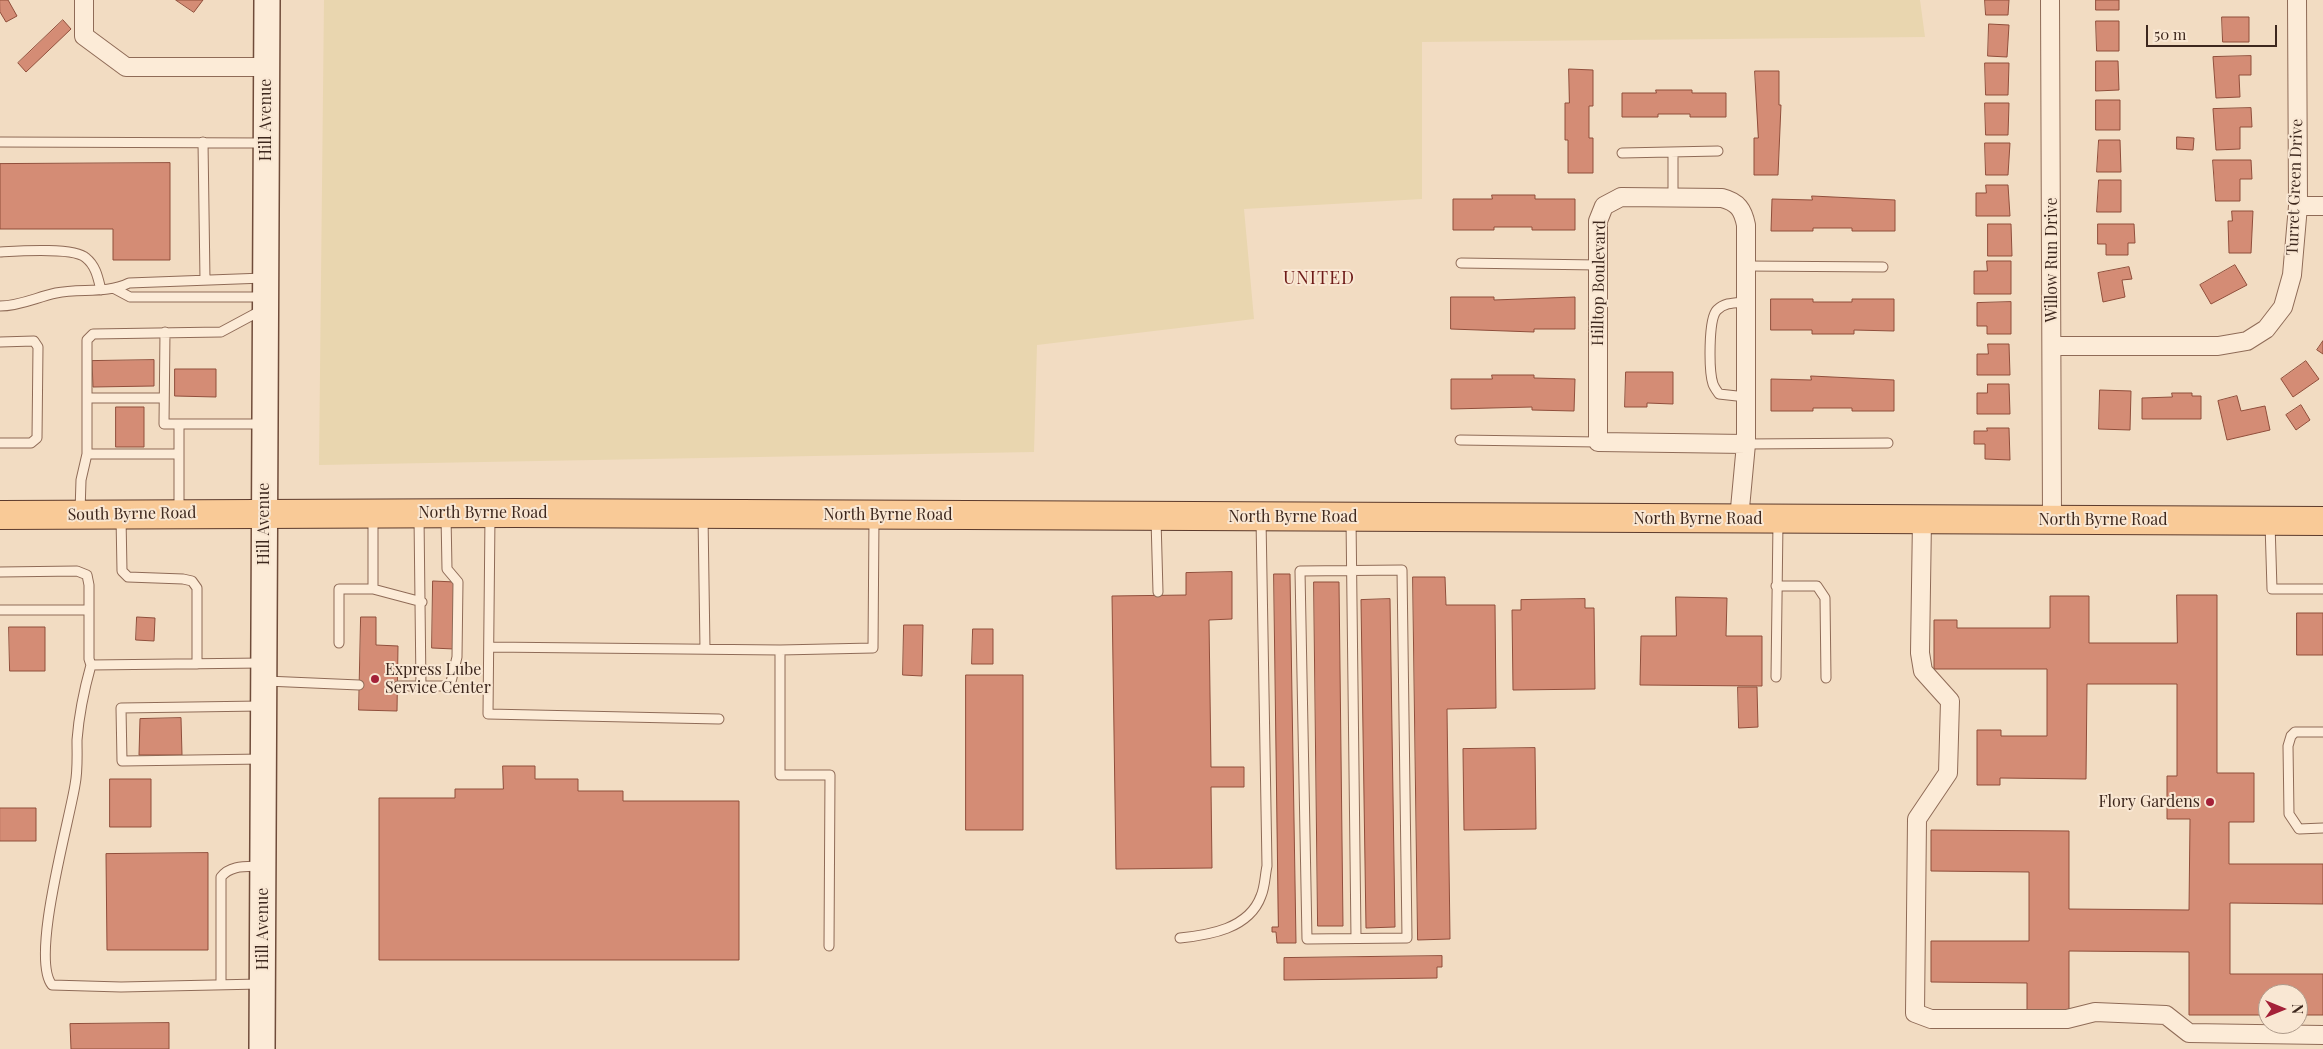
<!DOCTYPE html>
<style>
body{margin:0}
#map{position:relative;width:2323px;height:1049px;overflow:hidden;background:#f2dcc2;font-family:"Playfair Display",serif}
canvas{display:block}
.north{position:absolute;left:2258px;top:984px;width:50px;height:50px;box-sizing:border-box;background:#f9e7d3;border:1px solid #ae9a8a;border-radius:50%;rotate:90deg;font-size:14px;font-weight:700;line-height:20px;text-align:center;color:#3d271d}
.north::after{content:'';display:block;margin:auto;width:18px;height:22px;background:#a42138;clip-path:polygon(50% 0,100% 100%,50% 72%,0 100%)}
.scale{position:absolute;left:2146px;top:25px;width:131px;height:22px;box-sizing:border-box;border:2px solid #3d271d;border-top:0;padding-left:6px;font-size:15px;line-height:18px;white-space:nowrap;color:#3d271d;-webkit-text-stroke:4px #f9e7d3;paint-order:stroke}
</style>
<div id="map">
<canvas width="2323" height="1049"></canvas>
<div class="north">N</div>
<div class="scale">50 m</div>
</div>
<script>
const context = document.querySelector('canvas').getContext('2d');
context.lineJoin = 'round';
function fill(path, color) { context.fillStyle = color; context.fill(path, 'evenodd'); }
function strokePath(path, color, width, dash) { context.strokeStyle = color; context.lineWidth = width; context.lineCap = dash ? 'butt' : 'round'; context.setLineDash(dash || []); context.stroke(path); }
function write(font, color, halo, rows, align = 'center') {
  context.font = font + ' "Playfair Display",serif'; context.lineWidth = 4; context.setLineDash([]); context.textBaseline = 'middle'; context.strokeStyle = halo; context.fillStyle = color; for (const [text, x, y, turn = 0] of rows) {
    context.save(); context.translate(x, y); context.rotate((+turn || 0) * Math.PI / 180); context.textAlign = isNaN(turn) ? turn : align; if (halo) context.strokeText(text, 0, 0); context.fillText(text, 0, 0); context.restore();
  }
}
fill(new Path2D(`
 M324,0H1920L1925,37L1422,42V199L1244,209L1254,319L1037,345L1034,452L319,465Z`), '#e9d6af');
const building = new Path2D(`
 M0,0H8L17,16L6,22L0,12Z
 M176,0H203L194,12Z
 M1985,0H2009L2008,15H1986Z
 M2096,0H2119V10H2096Z
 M2222,17H2249V42H2223Z
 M63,20L71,29L26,72L18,63Z
 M2096,21H2119V51H2097Z
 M1989,24L2009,25L2007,57L1988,56Z
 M2251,56V75H2239L2240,97L2216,98L2213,57Z
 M2096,61H2118L2119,90L2096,91Z
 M1985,63H2009L2008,95H1986Z
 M1569,69L1593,70V106H1589V138H1593V173H1568V140H1565V103H1569Z
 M1755,71H1779V105H1781L1778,175H1754V138H1758Z
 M1656,90H1692V93H1726V117H1690V114H1658V117H1622V93H1656Z
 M2096,100H2120V130H2096Z
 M1985,103H2009L2008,135H1986Z
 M2251,108L2252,127H2240V149L2216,150L2213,109Z
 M2177,137L2194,138L2193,150L2177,149Z
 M2099,140H2120L2121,172H2097Z
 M1985,143H2010L2008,175H1986Z
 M2213,160H2251L2252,179H2240V201H2216Z
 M170,163V260H113V229H0V164Z
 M2099,180H2121V212H2097Z
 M1986,185H2008L2010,216H1976V193H1986Z
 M1492,195H1535V199H1575V230H1532V227H1494V230H1453V199H1492Z
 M1812,196L1895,200V231H1852V228H1813V231H1771L1772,199L1812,200Z
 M2232,211H2253L2251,253H2229L2228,221H2232Z
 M1988,224H2011L2012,256H1988Z
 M2098,224H2134L2135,243H2128V255H2106V244H2098Z
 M1987,261H2011V294H1974V271H1987Z
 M2235,265L2247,285L2211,304L2200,285Z
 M2129,267L2132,279L2122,280L2125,297L2103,302L2098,273Z
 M1451,297H1494V300L1575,297V329H1534V332L1451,329Z
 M1771,299H1813V302H1852V299H1894V331L1854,330V334H1812V330H1771Z
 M2011,302V334H1987V326H1977V303Z
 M2323,341V354L2317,350Z
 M1988,344H2009L2010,375H1977V354H1988Z
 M154,360V386L93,387L92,361Z
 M2306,361L2319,379L2293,397L2281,379Z
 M175,369H216V397L175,396Z
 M1626,372H1673V404L1647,403V407H1625Z
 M1492,375H1534V378L1575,379L1574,411L1532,410V407L1451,409V379H1492Z
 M1811,376L1894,380V411H1852V408H1813V411H1771V379L1811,380Z
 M1988,384H2009L2010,414H1977V393H1987Z
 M2100,390L2131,391L2130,430L2099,429Z
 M2172,393H2192V396H2201V419H2142V398L2172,397Z
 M2237,396L2241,411L2265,406L2270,430L2227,440L2218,401Z
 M2301,405L2310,420L2296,430L2286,415Z
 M116,407H144V447H116Z
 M1987,428H2009L2010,460L1985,459V444H1974V431H1987Z
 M1232,572V619L1209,620L1211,767H1244V787H1211L1212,868L1116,869L1112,596L1186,595V573Z
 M1274,574H1290L1296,943H1277L1276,932H1272V927H1278Z
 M1413,577H1445L1446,605H1495L1496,708L1447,709L1450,939L1418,940Z
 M433,581L455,582L454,649L432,648Z
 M1314,582H1339L1343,926H1318Z
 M2177,595H2217V773H2254V822H2229V864H2323V904L2230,903V974H2323V1015H2298V994H2268V1015H2189V952L2069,951V1015H2027V983L1931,982V941H2029V872L1931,871V830L2069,831V909L2189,910L2190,819H2167V776H2177V684H2087L2086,779L2000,778V785H1977V730H2001V736H2047V669H1934V620H1957V628H2050V596H2089V643H2177Z
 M1676,597L1727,598L1726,636H1762V686L1640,685L1641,636H1676Z
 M1390,599L1395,927L1366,928L1361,600Z
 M1585,599V608H1594L1595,689L1513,690L1512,610H1521V600Z
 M2297,613H2323V655H2297Z
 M137,617L155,618L154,641L136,640Z
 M361,617H376V645L398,646L397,711L359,710Z
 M904,625H923L922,676L903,675Z
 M9,627H45V671H10Z
 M973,629H993V664H972Z
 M966,675H1023V830H966Z
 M1738,687H1757L1758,727L1739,728Z
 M181,718L182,755H139L140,719Z
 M1535,748L1536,829L1464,830L1463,749Z
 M503,766H535V779H578V791H623V801H739V960H379V798H455V789H503Z
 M110,779H151V827H110Z
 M0,808H36V841H0Z
 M208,853V950H107L106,854Z
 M1442,956V967H1437V978L1284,980V958Z
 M169,1023V1049H71L70,1024Z`);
fill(building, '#d48c75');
strokePath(building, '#904e3b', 1);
const service = new Path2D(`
 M0,142L265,143
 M203,142L205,280
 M1622,153L1718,151
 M1673,198V152
 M0,252C18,251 74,247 86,258C96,266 98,278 101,290
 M1461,263L1598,265
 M1746,266L1883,267
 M115,289L130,297H263
 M0,306C20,306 37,297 56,293C81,288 106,294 129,283L264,278
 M165,332L164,424H262
 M0,342L34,341L38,347L37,438L31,443H0
 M1746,397L1719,394C1717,391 1714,387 1713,384C1709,372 1708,319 1717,310C1725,302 1735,303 1746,302
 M87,398H164
 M1460,440L1598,442
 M1746,444L1888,443
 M87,454H179
 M179,511V424
 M80,512L81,480L87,454V340L93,334L221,332L262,310
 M490,516L488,714L719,719
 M703,516L705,649
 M121,517L122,571L128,577L183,579L192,581L197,588V664
 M419,517L421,687
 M1156,519L1158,592
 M1351,519L1356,938
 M2270,523L2272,589H2323
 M1402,570L1407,938L1307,939L1300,571Z
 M0,572L77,571L87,575L89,585V659L91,665L262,663
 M1776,586H1817L1825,598L1826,678
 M373,589L422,602
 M0,610H89
 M339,643V589H373V516
 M489,647L780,650L873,648L874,518
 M780,650V775H830L829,946
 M91,665C84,690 79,714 77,740C77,755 78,770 75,785C69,823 30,958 52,985L121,987L260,984
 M1776,677L1778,522
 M266,681L359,685
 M398,686H450L457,657L458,582L447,569L446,516
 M261,706L121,708L122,761L263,759
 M2323,732H2295L2291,736L2288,746L2289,814L2299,829L2323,828
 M1180,938C1209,935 1249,929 1261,896C1265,887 1265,875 1267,866L1261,519
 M221,985V877C231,864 248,867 263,866`);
const minor = new Path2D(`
 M84,0V36L126,67H266
 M2050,0L2052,520
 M1621,197L1722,198C1738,202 1743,210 1746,225V444L1598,442V221L1604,206Z
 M2298,206H2323
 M2052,346H2218L2247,341L2266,329L2283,307L2292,275L2298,206L2297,0
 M1739,519L1746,444
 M1922,519L1920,653L1923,671L1950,701L1948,773L1917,819L1915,1013L1931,1019H2067L2095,1012L2166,1015L2189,1033L2323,1035`);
const secondary = new Path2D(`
 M262,1049L267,0`);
const primary = new Path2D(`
 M0,515L515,513L2323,521`);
strokePath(service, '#8f6b57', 11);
strokePath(minor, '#8f6b57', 20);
strokePath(secondary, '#704c3a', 28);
strokePath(primary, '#5c3a2c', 30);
strokePath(service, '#fcebd7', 9);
strokePath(minor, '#fcebd7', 18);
strokePath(secondary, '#fcebd7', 25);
strokePath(primary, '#f9ca97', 28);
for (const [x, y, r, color] of [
 [375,679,5,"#a42138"],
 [2210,802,5,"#a42138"]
]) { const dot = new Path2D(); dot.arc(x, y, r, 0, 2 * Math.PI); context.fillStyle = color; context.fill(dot); strokePath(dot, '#f9e7d3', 2); }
write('16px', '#3d271d', '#f9e7d3', [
 ["Hill Avenue",266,120,-90],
 ["Turret Green Drive",2295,187,-88],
 ["Willow Run Drive",2052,260,-90],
 ["Hilltop Boulevard",1599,283,-89],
 ["North Byrne Road",483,513],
 ["South Byrne Road",132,514,-1],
 ["North Byrne Road",888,515],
 ["North Byrne Road",1293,517],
 ["North Byrne Road",1698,519],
 ["North Byrne Road",2103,520],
 ["Hill Avenue",264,524,-90],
 ["Hill Avenue",263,929,-90]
]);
write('16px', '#3d271d', '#f9e7d3', [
 ["Express Lube",385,670],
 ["Service Center",385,688],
 ["Flory Gardens",2200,802,"right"]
], 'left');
context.letterSpacing = '1px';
write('18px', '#6e1b18', '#f9e7d3', [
 ["UNITED",1319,278]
]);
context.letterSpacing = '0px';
</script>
